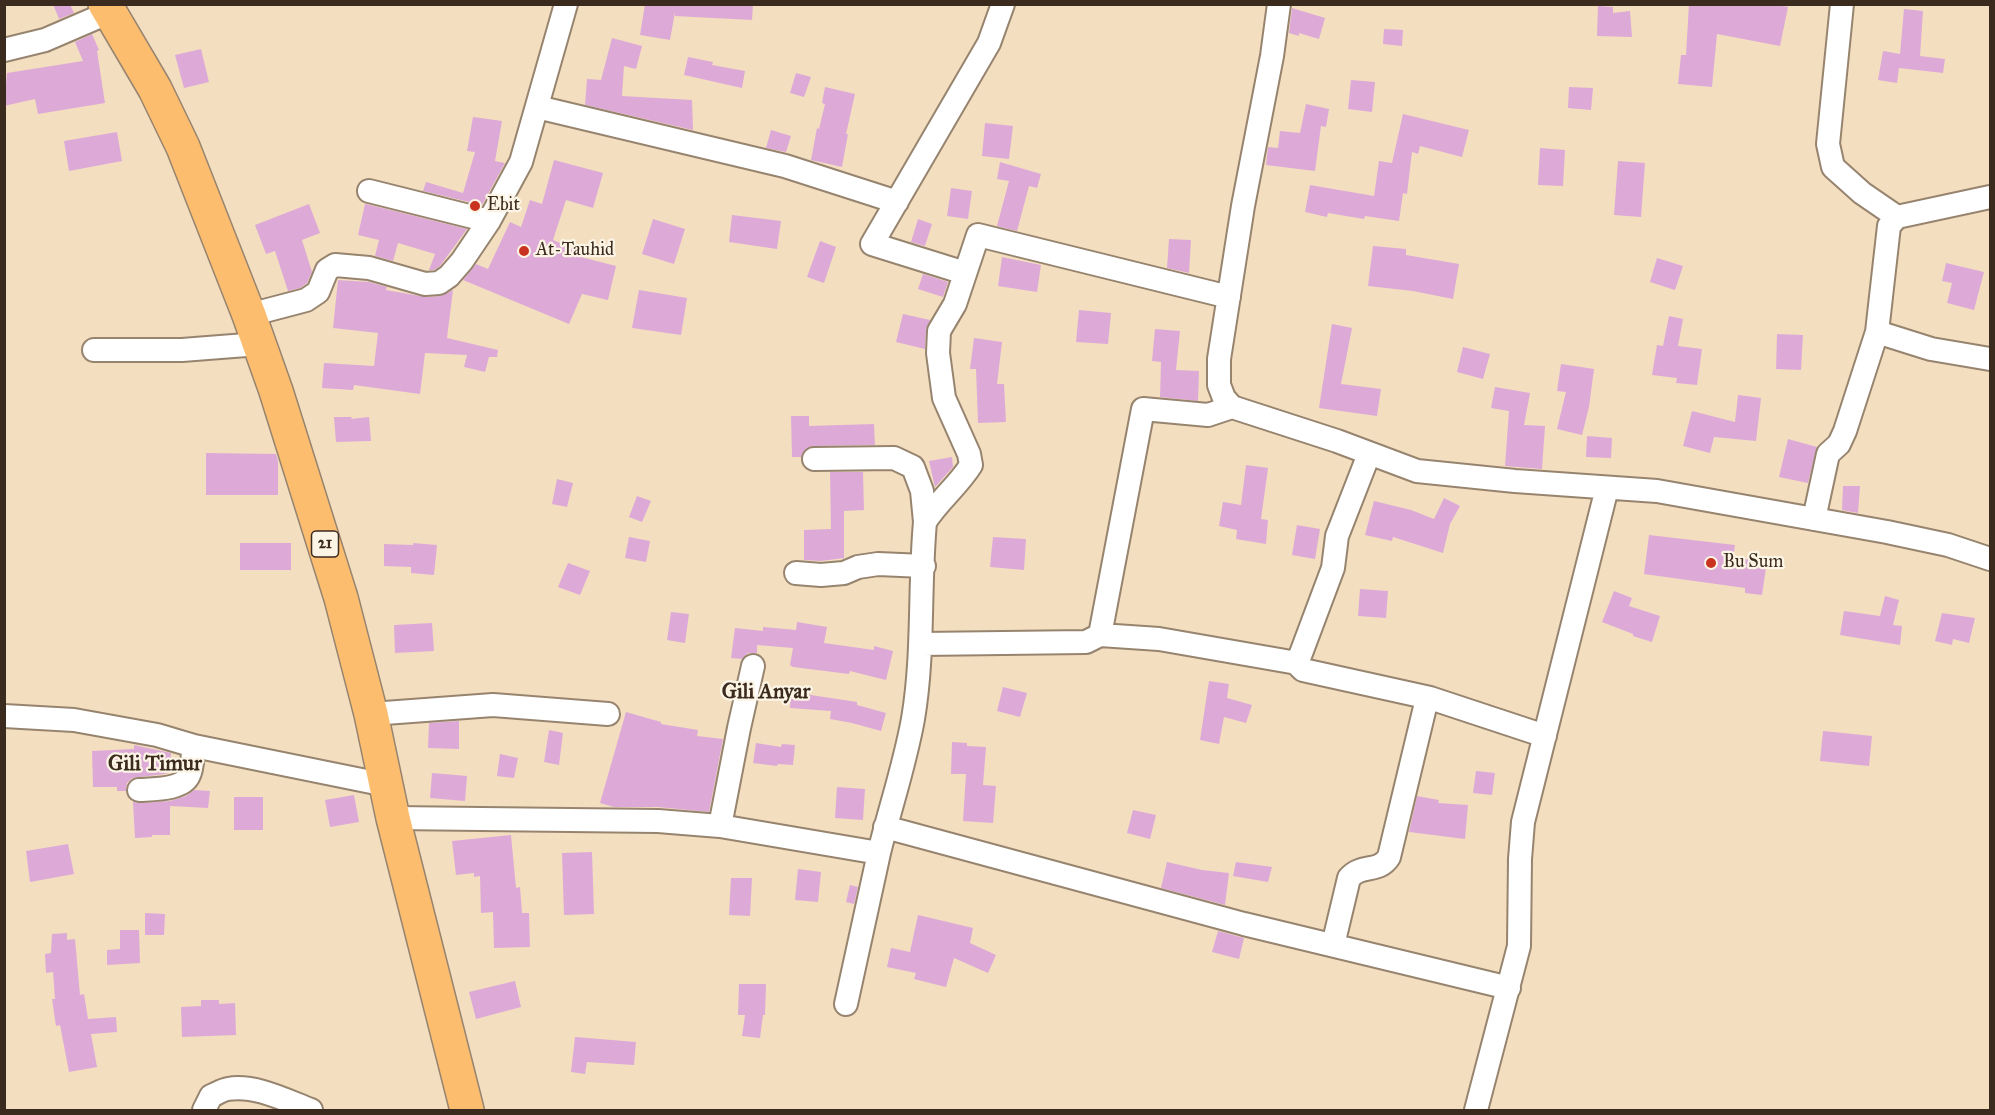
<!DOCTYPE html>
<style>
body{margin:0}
#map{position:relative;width:1995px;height:1115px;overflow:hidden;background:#f3dec0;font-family:"IM FELL Great Primer",serif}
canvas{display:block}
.frame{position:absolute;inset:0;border:6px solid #3b2a1e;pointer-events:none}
</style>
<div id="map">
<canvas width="1995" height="1115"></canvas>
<div class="frame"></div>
</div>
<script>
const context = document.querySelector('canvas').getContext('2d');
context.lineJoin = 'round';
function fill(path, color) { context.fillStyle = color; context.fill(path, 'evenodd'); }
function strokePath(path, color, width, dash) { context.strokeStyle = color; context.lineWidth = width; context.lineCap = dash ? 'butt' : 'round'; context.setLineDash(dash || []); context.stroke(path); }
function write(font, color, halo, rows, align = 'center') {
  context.font = font + ' "IM FELL Great Primer",serif'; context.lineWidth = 4.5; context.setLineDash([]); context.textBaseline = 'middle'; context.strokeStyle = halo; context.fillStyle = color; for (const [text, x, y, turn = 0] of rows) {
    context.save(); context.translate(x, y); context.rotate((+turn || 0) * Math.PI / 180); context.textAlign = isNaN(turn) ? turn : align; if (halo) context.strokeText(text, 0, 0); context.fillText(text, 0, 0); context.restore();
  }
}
fill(new Path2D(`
 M53,4H70L74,13L59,19Z
 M645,4H753L752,20L675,16V12L670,40L640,35Z
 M1689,4H1772L1788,7L1780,46L1717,34L1712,87L1678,84L1681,55H1686Z
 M1598,6L1613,7V13L1630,11L1632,37L1597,36Z
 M1292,8L1325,18L1319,39L1299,33V36L1289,33Z
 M1904,9L1923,11L1920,56L1945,59L1943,73L1899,68L1897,83L1878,80L1883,51L1900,54Z
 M1384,29L1403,30L1402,46L1383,44Z
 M92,34L99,50L97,51L105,103L38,114L35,99L4,106L7,73L83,61L75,42Z
 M612,38L642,46L636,69L624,66L622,96L692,100L693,130L585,105L587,79L601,80Z
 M201,49L209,82L184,88L175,55Z
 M688,57L713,62L712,65L745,71L742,88L684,75Z
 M796,73L811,77L804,97L790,93Z
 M1351,80L1375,82L1372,112L1348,109Z
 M825,87L855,94L846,134H848L842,167L811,160L817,128L819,129L825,104L822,103Z
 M1569,87L1593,88L1591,110L1568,108Z
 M1306,104L1329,109L1326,127L1321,126L1315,171L1266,165L1268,147L1278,148L1280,131L1300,133Z
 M1403,114L1469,130L1462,157L1420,146L1418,154L1412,152L1407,194L1403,193L1399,221L1365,216L1364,219L1328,213L1327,217L1305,212L1310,185L1374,196L1379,161L1392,163Z
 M473,117L502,121L495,161L505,163L482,205L423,191L426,182L463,193L475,152L467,151Z
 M985,123L1013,126L1009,159L982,156Z
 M771,130L791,136L786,152L766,148Z
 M117,132L122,161L69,171L64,141Z
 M1540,148L1565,150L1563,186L1538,185Z
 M554,160L603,173L593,208L566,200L553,240L583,253L581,257L616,266L608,300L582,294L569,324L463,280L476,264L488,269L510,222L521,227L530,200L542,204Z
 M1618,161L1645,163L1641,217L1614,215Z
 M1000,162L1041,174L1037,188L1029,186L1017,231L997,226L1009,181L997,179Z
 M951,188L972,191L968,219L947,216Z
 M309,204L320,233L302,240L312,272L307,283L300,288L288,291L275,251L266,254L255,225Z
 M365,204H366L467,229L440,266L434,270H429L435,254L398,243L393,261L375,256L379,240L358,235Z
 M732,215L781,221L777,249L729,242Z
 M653,219L685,229L674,264L642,254Z
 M918,219L932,224L925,246L911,242Z
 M1169,239L1191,240L1189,273L1167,268Z
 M820,241L836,247L824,283L807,277Z
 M1373,246L1406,249V255L1459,264L1453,299L1413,291L1368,286Z
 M1002,257L1041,265L1037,292L998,286Z
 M1657,258L1683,266L1675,290L1650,282Z
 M1946,263L1984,272L1974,310L1947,303L1952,283L1942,281Z
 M923,274L948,282L943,297L918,289Z
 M338,280L369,282L387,287L386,290L426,297L441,296L453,290L447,338L498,350L497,357H489L485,372L464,367L467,355L425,353L420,394L354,385L353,390L322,388L324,363L374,366L378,333L333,328Z
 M639,290L687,298L681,335L632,328Z
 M1079,310L1111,313L1108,344L1076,342Z
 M903,314L930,320L926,330L925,349L896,342Z
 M1669,316L1683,319L1678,346L1702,349L1697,385L1676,383L1677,378L1652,375L1657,345L1663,346Z
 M1332,324L1352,328L1341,384L1381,389L1377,416L1319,408Z
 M1155,329L1180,331L1176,370L1199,371L1198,401L1160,397L1161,362L1152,361Z
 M1777,334L1803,335L1801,370L1776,369Z
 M974,338L1002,342L997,384H1004L1006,422L978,423L976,369H970Z
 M1463,347L1490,354L1483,379L1457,372Z
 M1561,364L1594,369L1589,407L1582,435L1557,429L1566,392L1557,391Z
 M1495,387L1530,393L1524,425L1545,426L1542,469L1505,466L1509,411L1491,408Z
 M1738,395L1761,398L1756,441L1714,437L1710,453L1683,446L1692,411L1735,422Z
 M791,416H809V426L874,424L875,445L814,446L807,448L801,457H792Z
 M334,417H352L351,419L369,417L371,441L336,442Z
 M1587,436L1612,438L1611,458L1586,457Z
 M1788,439L1817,447L1808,483L1779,477Z
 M206,453L276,454L278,461V495H206Z
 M952,457L953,467L935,487L929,461Z
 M1246,465L1268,468L1261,519L1268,520L1266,544L1236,539L1237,530L1219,526L1223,502L1241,505Z
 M830,472H863L864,510L844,511V558L821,561L804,560V530L831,529Z
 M557,479L573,483L567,507L552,504Z
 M1843,486H1860L1858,513L1842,510Z
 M637,496L651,501L642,522L629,517Z
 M1444,498L1460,506L1450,524L1443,553L1393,537L1392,541L1365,535L1374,501L1411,510L1434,519Z
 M1297,525L1320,529L1315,559L1292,555Z
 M1649,535L1735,545L1733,558L1767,561L1762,595L1745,593V588L1644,574Z
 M629,537L650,541L646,562L625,558Z
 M993,537L1026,539L1024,570L990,567Z
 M240,543H291V570H240Z
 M413,543L437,545L434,575L411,573V567L384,566V544L413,545Z
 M568,563L590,571L580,595L558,587Z
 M1360,589L1388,591L1386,618L1358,616Z
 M1614,591L1632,598L1629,606L1660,616L1652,642L1633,636V634L1602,622Z
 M1885,596L1899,600L1893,625L1902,626L1900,645L1840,635L1844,611L1880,616Z
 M671,612L689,614L685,643L667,640Z
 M1942,613L1975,618L1969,643L1953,639L1952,645L1935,641Z
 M797,622L827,627L824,643L874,650V646L893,651L886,680L850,671L849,674L793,667L790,665L793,648L757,645V653H748L742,659L731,658L735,628L763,631V627L796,630Z
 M432,623L434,651L395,653L394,625Z
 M1209,681L1229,684L1227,698L1252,705L1246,723L1224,717L1219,744L1200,740Z
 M1003,687L1027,693L1020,717L997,711Z
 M791,692L857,702V705L886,713L881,731L852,723L830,719L831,711L790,708Z
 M626,712L661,722V724L698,730L697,736L723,739L709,812L658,807H614L600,803Z
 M459,721V749L428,748L429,723Z
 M549,730L563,733L559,765L544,762Z
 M1823,731L1872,736L1869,766L1820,761Z
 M952,742L967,743V746L986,747L983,785L996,786L993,823L963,821L966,774H951Z
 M756,743L781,747L782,744L795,745L793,765L778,764L777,766L753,763Z
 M134,745L171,753L170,769L176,768V770L165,774L132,778L127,783L126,791H117V787H93L92,751L134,749Z
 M500,754L518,758L514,778L497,776Z
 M1476,771L1495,773L1492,795L1473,793Z
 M432,773L467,776L465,801L430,798Z
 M837,787L865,789L863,820L835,818Z
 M194,790L210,791L208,808L170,806V835H152V837L135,838L133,802L140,803L170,801L186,796Z
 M354,795L359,822L330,827L325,800Z
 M1417,796L1439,800L1438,803L1468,805L1465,839L1409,832Z
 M234,797H263V830H234Z
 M1133,810L1156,815L1150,839L1127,833Z
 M511,835L516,888L520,887L522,913H529L530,947L494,948L493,912L481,913L480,876L474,877V873L456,875L452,841Z
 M68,844L74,874L30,882L26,851Z
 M592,852L594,914L564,915L562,853Z
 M1167,862L1202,870L1229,873L1225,905L1161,888Z
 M1236,862L1272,867L1268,882L1233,876Z
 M798,869L821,872L818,902L795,900Z
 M731,878H752L750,916L729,915Z
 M850,885L858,887L854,904L846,902Z
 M145,913L165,914L164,935H145Z
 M918,915L973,928L970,943L996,955L988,973L954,958L946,987L914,979L916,973L887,967L891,948L910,952Z
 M120,930H139L140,963L107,965V950L120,949Z
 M1218,931L1244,938L1239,959L1212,952Z
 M67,933V940L75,939L80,995L84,994L88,1019L116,1017L117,1032L91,1034L97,1067L69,1072L60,1025L56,1026L52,999H55L53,972L46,973L45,954L51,953L52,934Z
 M515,981L521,1007L476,1019L469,992Z
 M739,984H766L765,1015H763L760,1038L742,1036L745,1015H738Z
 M201,1000H219V1004L235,1003L236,1035L182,1037L181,1007L201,1006Z
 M575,1037L636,1042L634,1065L587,1062L585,1074L571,1072Z`), '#ddaad8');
const minor = new Path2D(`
 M1279,4L1272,56L1243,206L1219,359V385L1224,398L1232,407L1337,441L1417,471L1515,481L1657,491L1887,532L1948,545L1990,559
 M1842,4L1828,144L1833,167L1862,193L1897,217
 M4,50L45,40L110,12
 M537,107L785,166L897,202
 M369,191L489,221
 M965,273L872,244L989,43L1003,4
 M249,315L306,300L318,292L327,270L335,265L369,268L425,284L439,283L449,276L462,261L489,221L521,162L566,4
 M1877,332L1931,349L1990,359
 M94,350H182L259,344
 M814,459L894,458L913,467L922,491L925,522
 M1814,519L1828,454L1839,444L1845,431L1877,332L1889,226L1897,217L1990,197
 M796,573L821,575L844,573L858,567L878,564L924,566
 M1100,635L1143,409L1208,415L1232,407
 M921,644L1086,642L1100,635L1159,639L1297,663
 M1430,698L1545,736
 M371,714L493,705L608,714
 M4,716L74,720L157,735L194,746L386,785
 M139,790C153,789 183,790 189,775C193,767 192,755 194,746
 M393,818L658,821L720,826L879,853C890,808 905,764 913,719C924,654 919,588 925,522C938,501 958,486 971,465L969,454L944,398L938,353L939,331L955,304L978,235L1229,297
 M720,826L739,728L753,666
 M885,827L1244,924L1509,988
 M1333,945L1349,878C1362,863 1378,874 1389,857L1425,707L1430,698L1303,670L1297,664L1333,568L1337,536L1369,454
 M846,1004L879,853
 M204,1110L211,1096C216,1094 222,1090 228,1089C255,1084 287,1101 311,1110
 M1476,1110L1519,946L1520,859L1523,822L1607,488`);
const highway = new Path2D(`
 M105,4L155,89L183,147L249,315L276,391L341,598L371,714L393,818L467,1110`);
strokePath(minor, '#97846f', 26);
strokePath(highway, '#97846f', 36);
strokePath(minor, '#fff', 22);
strokePath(highway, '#fcbd6f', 33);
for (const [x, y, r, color] of [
 [475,206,6,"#c8321e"],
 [524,251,6,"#c8321e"],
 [1711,563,6,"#c8321e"]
]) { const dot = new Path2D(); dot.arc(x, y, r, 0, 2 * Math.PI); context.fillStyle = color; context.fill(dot); strokePath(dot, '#fcf5e5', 2); }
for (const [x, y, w] of [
 [325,544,27]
]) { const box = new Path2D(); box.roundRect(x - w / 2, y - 13, w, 26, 4.5); context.fillStyle = '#fcf5e5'; context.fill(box); strokePath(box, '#3b2a1e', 1.5); }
write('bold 16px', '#3b2a1e', null, [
 ["21",325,544]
]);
write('18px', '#3b2a1e', '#fcf5e5', [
 ["Ebit",487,206],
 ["At-Tauhid",536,251],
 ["Bu Sum",1723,563]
], 'left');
write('bold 21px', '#3b2a1e', '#fcf5e5', [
 ["Gili Anyar",766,693],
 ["Gili Timur",155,765]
]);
</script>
